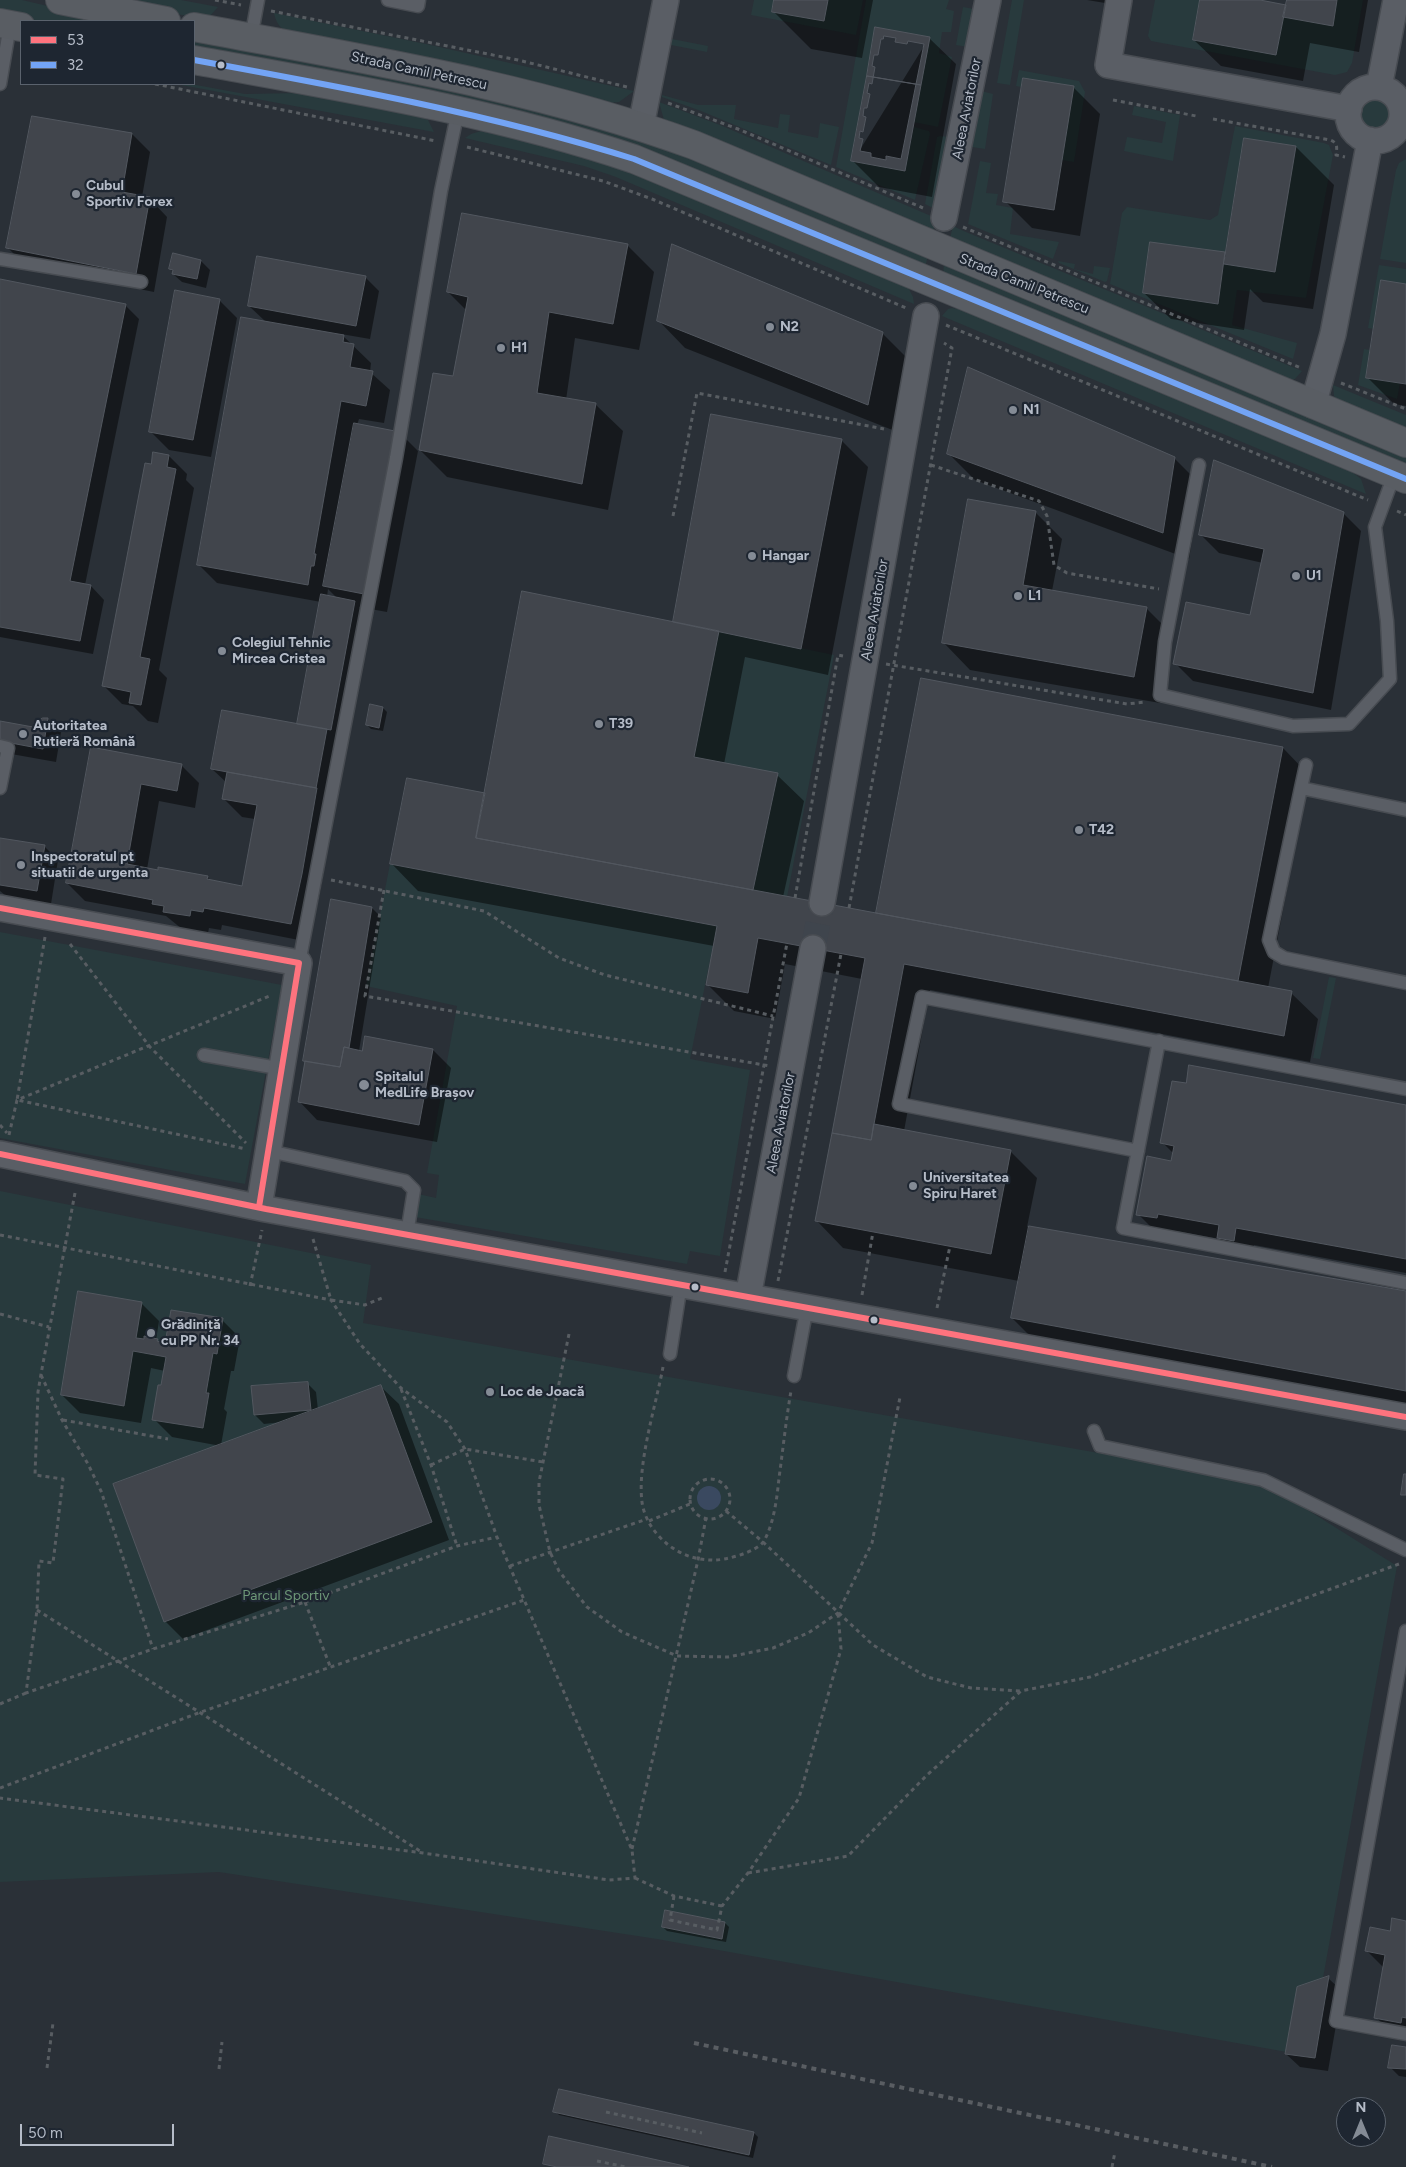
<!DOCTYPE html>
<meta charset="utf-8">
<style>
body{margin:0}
#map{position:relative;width:1406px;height:2167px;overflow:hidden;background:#2a3037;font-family:Figtree,sans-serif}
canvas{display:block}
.legend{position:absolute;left:20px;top:20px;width:175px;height:65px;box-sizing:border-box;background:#1e2631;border:1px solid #5a626d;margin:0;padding:6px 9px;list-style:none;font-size:15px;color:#b5bcc8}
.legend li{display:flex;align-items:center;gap:10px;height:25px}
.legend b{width:25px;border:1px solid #5a626d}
.north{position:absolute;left:1336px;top:2097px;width:50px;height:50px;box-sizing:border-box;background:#1e2631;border:1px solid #5a626d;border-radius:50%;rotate:0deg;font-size:14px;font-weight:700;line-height:20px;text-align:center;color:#b5bcc8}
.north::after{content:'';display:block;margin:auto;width:18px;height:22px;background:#848b95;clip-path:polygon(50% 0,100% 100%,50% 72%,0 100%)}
.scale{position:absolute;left:20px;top:2124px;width:154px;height:22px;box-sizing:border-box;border:2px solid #b5bcc8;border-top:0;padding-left:6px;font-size:15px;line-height:18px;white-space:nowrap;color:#b5bcc8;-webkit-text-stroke:4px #1e2631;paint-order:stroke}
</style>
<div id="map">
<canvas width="1406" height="2167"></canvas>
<ul class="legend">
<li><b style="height:6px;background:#fe737e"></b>53</li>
<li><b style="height:6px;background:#73a4f5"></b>32</li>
</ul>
<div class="north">N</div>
<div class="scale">50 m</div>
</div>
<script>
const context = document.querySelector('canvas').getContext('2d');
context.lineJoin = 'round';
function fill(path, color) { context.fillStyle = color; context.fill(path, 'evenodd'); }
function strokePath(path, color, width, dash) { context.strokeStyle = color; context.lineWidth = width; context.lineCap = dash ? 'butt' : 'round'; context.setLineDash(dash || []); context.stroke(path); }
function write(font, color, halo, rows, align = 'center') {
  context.font = font + ' Figtree,sans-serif'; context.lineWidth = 4.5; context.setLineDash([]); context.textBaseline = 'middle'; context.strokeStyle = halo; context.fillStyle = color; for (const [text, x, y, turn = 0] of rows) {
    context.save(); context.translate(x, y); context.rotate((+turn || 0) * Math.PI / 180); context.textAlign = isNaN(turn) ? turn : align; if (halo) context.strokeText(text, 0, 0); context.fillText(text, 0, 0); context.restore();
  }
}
fill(new Path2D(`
 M0,0H22L112,21H38L0,12Z
 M106,0H181L218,7L210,16L192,17Z
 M754,0H774L772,12L824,21L828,0H863L856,35L751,15Z
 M866,0H949L946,9L954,11L951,32H942L939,53L952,57L938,127L914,122L929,37L876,27L851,161L905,170L914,127L929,131L930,134L915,200L836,167Z
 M1012,0H1024L1010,85L997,83Z
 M1155,0H1200L1193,40L1276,55L1283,17L1333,26L1337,0H1363L1352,63L1347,72L1335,75L1151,41L1148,36Z
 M963,7L974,9L968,47L956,45Z
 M274,13L426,44L634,91L619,102L608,103L289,34C280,28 276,23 274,13Z
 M194,37L436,85L623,131L928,256L925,267L730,186L194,52Z
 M672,39L708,46L707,52L671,45Z
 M1019,70L1079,81L1085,92L1074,162L1062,160L1074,86L1023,78L1021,87L1016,86Z
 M176,84H191L245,94L302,93L420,116L428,120L434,132Z
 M981,91L993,94L985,149L972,147Z
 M1353 114a23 23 0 1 1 46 0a23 23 0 1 1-46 0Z
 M662,95L698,105H736L734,119L778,128L780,114L790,115L788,132L818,138L820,123L839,127L831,165L701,111L662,97Z
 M659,102L720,125L938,219L932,233L664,120Z
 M1134,106L1180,115L1173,161L1124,151L1127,137L1162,143L1166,122L1132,115Z
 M1235,126L1324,143L1329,145L1333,155L1306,298L1237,290L1232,325L1297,343L1293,359L1110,284L1122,213L1127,207L1210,220L1218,215ZM1244,138L1296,146L1275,272L1224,264L1218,304L1143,293L1150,242L1225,252Z
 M481,131L590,156L623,167L908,287L913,297L914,304L616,177L584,166L465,138L471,134Z
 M940,136L950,137L935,209L925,204L937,137Z
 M1406,159V263L1380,259L1396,170L1399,163Z
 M980,161L991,163L986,193L998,194L996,205L1013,208L1010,234L1059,242L1053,259L968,224Z
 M953,226L966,232L1302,371L1295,379L1288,381L949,242Z
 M1058,261L1075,264L1074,269L1093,274L1094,266L1110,268L1107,281L1105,282L1059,263Z
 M944,263L1406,453V463L943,275Z
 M1379,265L1406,269V284L1374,329L1368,328Z
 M952,308L959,309L1352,472L1361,479L1366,494L942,316L948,309Z
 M1364,349L1370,350L1366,378L1400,383L1397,399L1358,385Z
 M1333,385L1406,415V434L1342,407L1334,396Z
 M719,631L834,655L787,897L753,890L778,774L694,757Z
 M390,864L717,926L690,1059L750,1070L720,1256L690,1251L687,1264L415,1217L418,1194L436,1198L439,1175L427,1173L457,1006L366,986Z
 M0,932L282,985L245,1184L0,1138Z
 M1329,977L1336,978L1320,1059L1313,1058Z
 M0,1191L371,1265L363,1323L1263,1482L1397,1566L1309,2056L657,1939L219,1872L0,1882Z`), '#283a3d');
fill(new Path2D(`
 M697 1498a12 12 0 1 1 24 0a12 12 0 1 1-24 0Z`), '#3a4960');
fill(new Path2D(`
 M775,0H873L862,58L811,49L773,11Z
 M1087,0H1124L1123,6Z
 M1202,0H1252L1287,6L1288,0H1368L1359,52L1310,43L1303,81L1221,66L1194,40Z
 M929,38L956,64L932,197L879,187L853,161Z
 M1073,87L1100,114L1080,236L1032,228L1005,201Z
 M132,134L150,152L142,197L149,198L167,217L154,292L26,266L8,248Z
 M1296,147L1334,185L1313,309L1263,302L1250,289L1244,330L1171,319L1144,293L1225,254L1226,255Z
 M627,245L654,272L639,350L575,338L566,400L596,405L623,431L608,510L447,477L420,450L454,377L466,310L448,292Z
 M174,255L201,261L210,270L206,288L182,282L173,274L171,269Z
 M365,277L379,291L370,339L341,334L371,363L370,372L390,390L384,423L359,419L357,425L400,433L418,451L387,612L359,607L368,615L320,893L309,942L222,925L221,930L209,928L208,933L182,929L166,916L85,901L67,883L92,748L181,765L199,783L195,808L159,801L147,869L207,877L212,881L243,887L255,819L242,817L224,799L227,783L212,769L301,726L321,602L217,583L199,565L266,322L249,306ZM328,589L338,599L327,597Z
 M0,280L125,305L139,319L85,585L91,586L104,600L93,654L0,637Z
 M1406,286V406L1394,404L1367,377Z
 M219,300L237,318L211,457L169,450L150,431Z
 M659,321L882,333L909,360L895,431L685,348Z
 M841,440L868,467L828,675L745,657L724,764L777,775L804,801L783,897L877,914L1283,748L1309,775L1268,988L1291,993L1318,1019L1310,1062L930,990L904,1131L1010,1151L1037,1178L1027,1227L1406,1293V1405L1030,1336L1012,1318L1019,1281L843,1248L817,1221L862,979L785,964L775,1019L734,1011L707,984L714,946L418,891L392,864L486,794L674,623Z
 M949,454L1174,458L1201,485L1189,559L975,480Z
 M169,456L187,474L186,480L194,488L159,670L167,678L158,723L148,721L133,706L122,704L104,686L152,466Z
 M1035,512L1062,539L1052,591L1146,608L1173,635L1160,703L970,670L944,643Z
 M1343,513L1361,531L1331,710L1193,681L1175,663L1251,616L1263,563L1219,553L1201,535Z
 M383,708L387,712L383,731L371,729L367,725Z
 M47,719L61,732L56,762L0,752V722L34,728Z
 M0,839L44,846L58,860L51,904L6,896L0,891Z
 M332,901L372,908L381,917L359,1051L433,1050L451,1068L437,1142L317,1120L299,1101Z
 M1406,1106V1273L1254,1245L1252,1258L1236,1255L1220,1239L1176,1231L1175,1236L1156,1232L1138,1214L1172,1162L1174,1154L1162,1142Z
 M141,1303L159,1321L156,1340L161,1343L166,1344L222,1320L240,1338L234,1371H231L224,1409L227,1412L221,1445L282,1422L264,1424L255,1415L307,1383L316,1392L318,1410L380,1386L399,1404L449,1540L183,1639L165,1621L221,1446L172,1437L154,1419L165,1371L151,1368L141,1423L80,1413L62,1395Z
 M1406,1922V2038L1394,2036L1376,2017L1384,1968L1367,1951Z
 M725,1923L729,1927L726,1942L667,1931L663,1927Z
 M1328,1978L1342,1991L1328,2071L1300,2067L1286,2054Z
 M1406,2049V2077L1399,2076L1390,2067Z
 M555,2111L754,2133L758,2137L753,2158L559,2115Z`), '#0007');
const building = new Path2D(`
 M774,0H828L824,21L772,12Z
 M1200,0H1260L1286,5L1276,55L1193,40Z
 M1287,0H1337L1333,26L1283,17Z
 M875,27L930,37L921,85L867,76Z
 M884,36L896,38L895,42L907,44L908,41L924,44L901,159L886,156V160L871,157V153L860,151L863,139L859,138L860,131L863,132L866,117L863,116L864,108H867L870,94L867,93L869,83L872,84L875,67L872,66L874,55H878L881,39H883Z
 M867,76L921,85L905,171L851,161Z
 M1023,78L1074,86L1054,210L1003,202Z
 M32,116L132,133L122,192L150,197L136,274L6,248Z
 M1244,138L1296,146L1275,272L1224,264Z
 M462,213L628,244L613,324L549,312L537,393L596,403L582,484L419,450L433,373L453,376L468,297L447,292Z
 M1150,242L1225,252L1218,304L1143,293Z
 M672,244L883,332L868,405L657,321Z
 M173,253L201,260L197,279L172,274L173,270L169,269Z
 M257,256L366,276L356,326L248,306Z
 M0,279L126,304L70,581L91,585L80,641L0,627Z
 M1381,280L1406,284V384L1366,378Z
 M175,290L220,299L193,440L149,432Z
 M241,317L344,335L343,342L354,344L350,367L373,371L366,406L341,401L314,554H316L314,566H311L308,585L197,565Z
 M968,367L1175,457L1163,533L947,454Z
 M711,414L842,439L801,649L673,622Z
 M354,423L400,432L369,595L323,586Z
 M153,452L169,455L167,467L176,469L140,657L150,659L141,705L129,703L131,692L102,686L145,463L151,464Z
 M1214,460L1344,512L1313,693L1173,664L1186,602L1250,615L1264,549L1199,535Z
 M968,499L1036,511L1023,585L1147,607L1134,677L942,643Z
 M522,591L719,631L694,757L778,773L753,890L476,838Z
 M321,594L355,601L331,730L297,724Z
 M921,678L1283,747L1238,981L876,913Z
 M370,704L383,707L379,728L366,725Z
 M222,710L327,729L316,788L211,769Z
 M43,718H48L43,749L0,741V721L33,727L34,723Z
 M91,747L182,764L177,791L141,784L127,864L158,870V867L208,876L207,879L242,886L257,805L222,799L227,772L317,788L302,874L291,924L204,908L203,912L191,910L190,916L163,912L164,906L152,904L153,900L66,883Z
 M407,778L485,793L476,838L1292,991L1284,1036L904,964L871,1140L832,1133L865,958L758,938L748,993L706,985L717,926L390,864Z
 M0,838L45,845L37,891L0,885Z
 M331,899L372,907L349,1048L344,1047L340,1067L303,1061Z
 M365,1036L433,1049L419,1125L298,1102L305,1061L340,1067L344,1047L362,1051Z
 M1189,1065L1406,1105V1259L1236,1228L1234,1241L1217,1238L1219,1225L1158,1214L1157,1218L1136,1215L1147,1156L1171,1161L1174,1146L1160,1143L1172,1081L1186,1083Z
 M874,1124L1011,1150L991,1254L815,1221L832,1133L871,1140Z
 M1029,1226L1406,1291V1391L1011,1318Z
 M78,1291L142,1302L136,1338L144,1339V1336L158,1339L157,1341L165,1343L171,1310L223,1318L217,1354L213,1353L206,1393H209L203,1428L152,1420L158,1385H161L166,1357L133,1351L124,1406L61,1395Z
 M308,1382L311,1410L254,1415L251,1386Z
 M381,1385L432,1522L164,1622L113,1484Z
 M1404,1474H1406V1495H1401Z
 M665,1910L725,1922L722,1939L662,1927Z
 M1392,1918L1406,1921V2018L1402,2017L1401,2023L1374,2018L1385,1955L1365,1951L1370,1927L1390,1931Z
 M1329,1976L1315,2058L1285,2054L1297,1987Z
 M1392,2045L1406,2047V2069L1388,2068Z
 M559,2089L754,2132L749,2155L553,2112Z
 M549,2136L689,2167H557L543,2164Z`);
fill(building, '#41454c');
strokePath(building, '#52575f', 1);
strokePath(new Path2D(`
 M813,948L822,903`), '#3f454d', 25, [25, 12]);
const lane = new Path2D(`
 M388,0L418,6L419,0
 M251,38L258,0
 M0,84L10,25
 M0,259L141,282
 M1199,465L1165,642L1160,695L1293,726L1349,724L1390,679L1387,621L1375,527L1394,475
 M0,746L8,748L0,788
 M1301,788L1306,765
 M1406,810L1301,788L1269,940L1274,952L1284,958L1406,983
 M299,963L396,458L441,191L458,111
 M1159,1041L1123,1228L1406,1283
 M204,1055L283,1069
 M269,1151L405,1181L414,1190L407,1234
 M1138,1151L899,1104L922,997L1406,1089
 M670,1354L681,1284
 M794,1376L807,1307
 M1094,1431L1100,1446L1263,1480L1406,1550
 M1406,1631L1336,2021L1406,2034`);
const street = new Path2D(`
 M1119,0L1108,65L1349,109
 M1379,87L1396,0
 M1348 114a27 27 0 1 1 54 0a27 27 0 1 1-54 0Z
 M641,126L666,0
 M944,218L988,0
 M1313,405L1333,334L1370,140
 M822,903L926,316
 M0,908L299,963L259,1207
 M0,1154L266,1209L1406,1417
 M748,1297L813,948`);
const secondary = new Path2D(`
 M60,0L166,21
 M0,23L21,27
 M194,27C362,59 533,86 694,145L1406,443
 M194,60C341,87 492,111 634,159L1406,479`);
strokePath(lane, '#484c52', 15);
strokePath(street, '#484c52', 28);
strokePath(secondary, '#484c52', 30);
strokePath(new Path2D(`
 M215,0L241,5
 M271,11L518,60L627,87
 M155,84L436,141
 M1113,100L1196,116
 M668,103L738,129L923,208
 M1213,119L1330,140C1338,143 1337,147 1336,155L1345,157
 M467,147L603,181L652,199L906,308
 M963,227L1301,368
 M946,325L1368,500
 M1341,383L1406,409
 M931,465L1039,501L1047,516L1054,565L1067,573L1159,589
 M1397,511L1406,515
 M673,516L697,393L884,429
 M886,664L1127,704L1146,702
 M331,880L484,911L559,958L605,975L773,1016
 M384,890L365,996L770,1066
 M795,898L838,655L843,656
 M849,908L952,348L944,343
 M45,937L17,1100L246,1149
 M70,944L150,1047L246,1143
 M0,1125L7,1133
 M9,1135L17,1100L272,995
 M75,1193L41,1374L38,1392L35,1475L63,1479L53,1563L39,1561L37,1610L26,1693L153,1649L305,1602L457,1546L497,1537
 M0,1235L331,1300L360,1344L401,1388L447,1422L465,1449L497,1537L632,1850L635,1878L609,1880L423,1853L0,1798
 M313,1239L331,1300L365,1305L382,1298
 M725,1272L787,943
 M778,1281L841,954
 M250,1286L262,1230
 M862,1295L873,1232
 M937,1308L950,1246
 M0,1314L49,1327
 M569,1334L539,1482V1505L550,1552L559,1571L587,1607L622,1632L677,1656L728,1657L773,1648L808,1633L838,1613L872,1543L900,1397
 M663,1367C656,1405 637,1464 642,1502C644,1518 654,1533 666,1543C679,1554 695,1560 712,1560C724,1561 757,1552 764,1541C774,1523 777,1498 779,1478C783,1449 786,1420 791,1391
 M41,1375L62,1420L88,1464L101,1491L153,1649
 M401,1389L431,1465L457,1546
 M63,1420L168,1439
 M431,1465L465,1449L543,1462
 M690 1499a20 20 0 1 1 40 0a20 20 0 1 1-40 0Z
 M726,1511L763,1542L873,1645L927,1677L971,1688L1020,1691
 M649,1521L690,1504
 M510,1566L647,1519
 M305,1602L330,1666
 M37,1610L420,1851
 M0,1704L26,1693
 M0,1788L201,1712L524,1600
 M632,1849L698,1560L706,1518
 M748,1873L848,1856L927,1775L1021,1691L1090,1677L1399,1564
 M635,1878L674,1896L722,1906
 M674,1896L670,1920L717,1930L722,1906L748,1873L799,1798L841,1649L838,1613
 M47,2068L53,2023
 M219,2069L222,2042
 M606,2112L702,2133
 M597,2161L626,2167
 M1112,2167L1115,2152`), '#585d62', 3, [4, 4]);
strokePath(lane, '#5a5e65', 12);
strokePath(street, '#5a5e65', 25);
strokePath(secondary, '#595d63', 28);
strokePath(new Path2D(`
 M694,2043L1272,2167`), '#595d62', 4, [5, 5]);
strokePath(new Path2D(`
 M0,908L299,963L259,1207
 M0,1154L266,1209L1406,1417`), '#fe737e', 6);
strokePath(new Path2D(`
 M194,60C342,87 490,114 634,159L1406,479`), '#73a4f5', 6);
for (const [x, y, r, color] of [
 [221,65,4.5,"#b5bcc8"],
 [76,194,5,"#848b95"],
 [770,327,5,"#848b95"],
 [501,348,5,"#848b95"],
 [1013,410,5,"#848b95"],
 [752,556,5,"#848b95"],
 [1296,576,5,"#848b95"],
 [1018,596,5,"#848b95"],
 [222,651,5,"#848b95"],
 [599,724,5,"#848b95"],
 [23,734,5,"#848b95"],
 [1079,830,5,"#848b95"],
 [21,865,5,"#848b95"],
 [364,1085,6,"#848b95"],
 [913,1186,5,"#848b95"],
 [695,1287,4.5,"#b5bcc8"],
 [874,1320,4.5,"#b5bcc8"],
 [151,1333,5,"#848b95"],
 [490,1392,5,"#848b95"]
]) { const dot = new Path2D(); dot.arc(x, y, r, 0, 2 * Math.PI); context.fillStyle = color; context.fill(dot); strokePath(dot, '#1e2631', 2); }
write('14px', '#b5bcc8', '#1e2631', [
 ["Strada Camil Petrescu",419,71,12],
 ["Aleea Aviatorilor",967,109,-79],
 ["Strada Camil Petrescu",1024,284,22],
 ["Aleea Aviatorilor",875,610,-80],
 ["Aleea Aviatorilor",781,1123,-79]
]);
write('bold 14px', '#b5bcc8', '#1e2631', [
 ["Cubul",86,186],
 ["Sportiv Forex",86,202],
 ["N2",780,327],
 ["H1",511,348],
 ["N1",1023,410],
 ["Hangar",762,556],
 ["U1",1306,576],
 ["L1",1028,596],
 ["Colegiul Tehnic",232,643],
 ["Mircea Cristea",232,659],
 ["T39",609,724],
 ["Autoritatea",33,726],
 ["Rutieră Română",33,742],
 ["T42",1089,830],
 ["Inspectoratul pt",31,857],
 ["situatii de urgenta",31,873],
 ["Spitalul",375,1077],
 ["MedLife Brașov",375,1093],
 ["Universitatea",923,1178],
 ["Spiru Haret",923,1194],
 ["Grădiniță",161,1325],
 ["cu PP Nr. 34",161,1341],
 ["Loc de Joacă",500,1392]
], 'left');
write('14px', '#6d9777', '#1e2631', [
 ["Parcul Sportiv",286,1596]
]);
</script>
